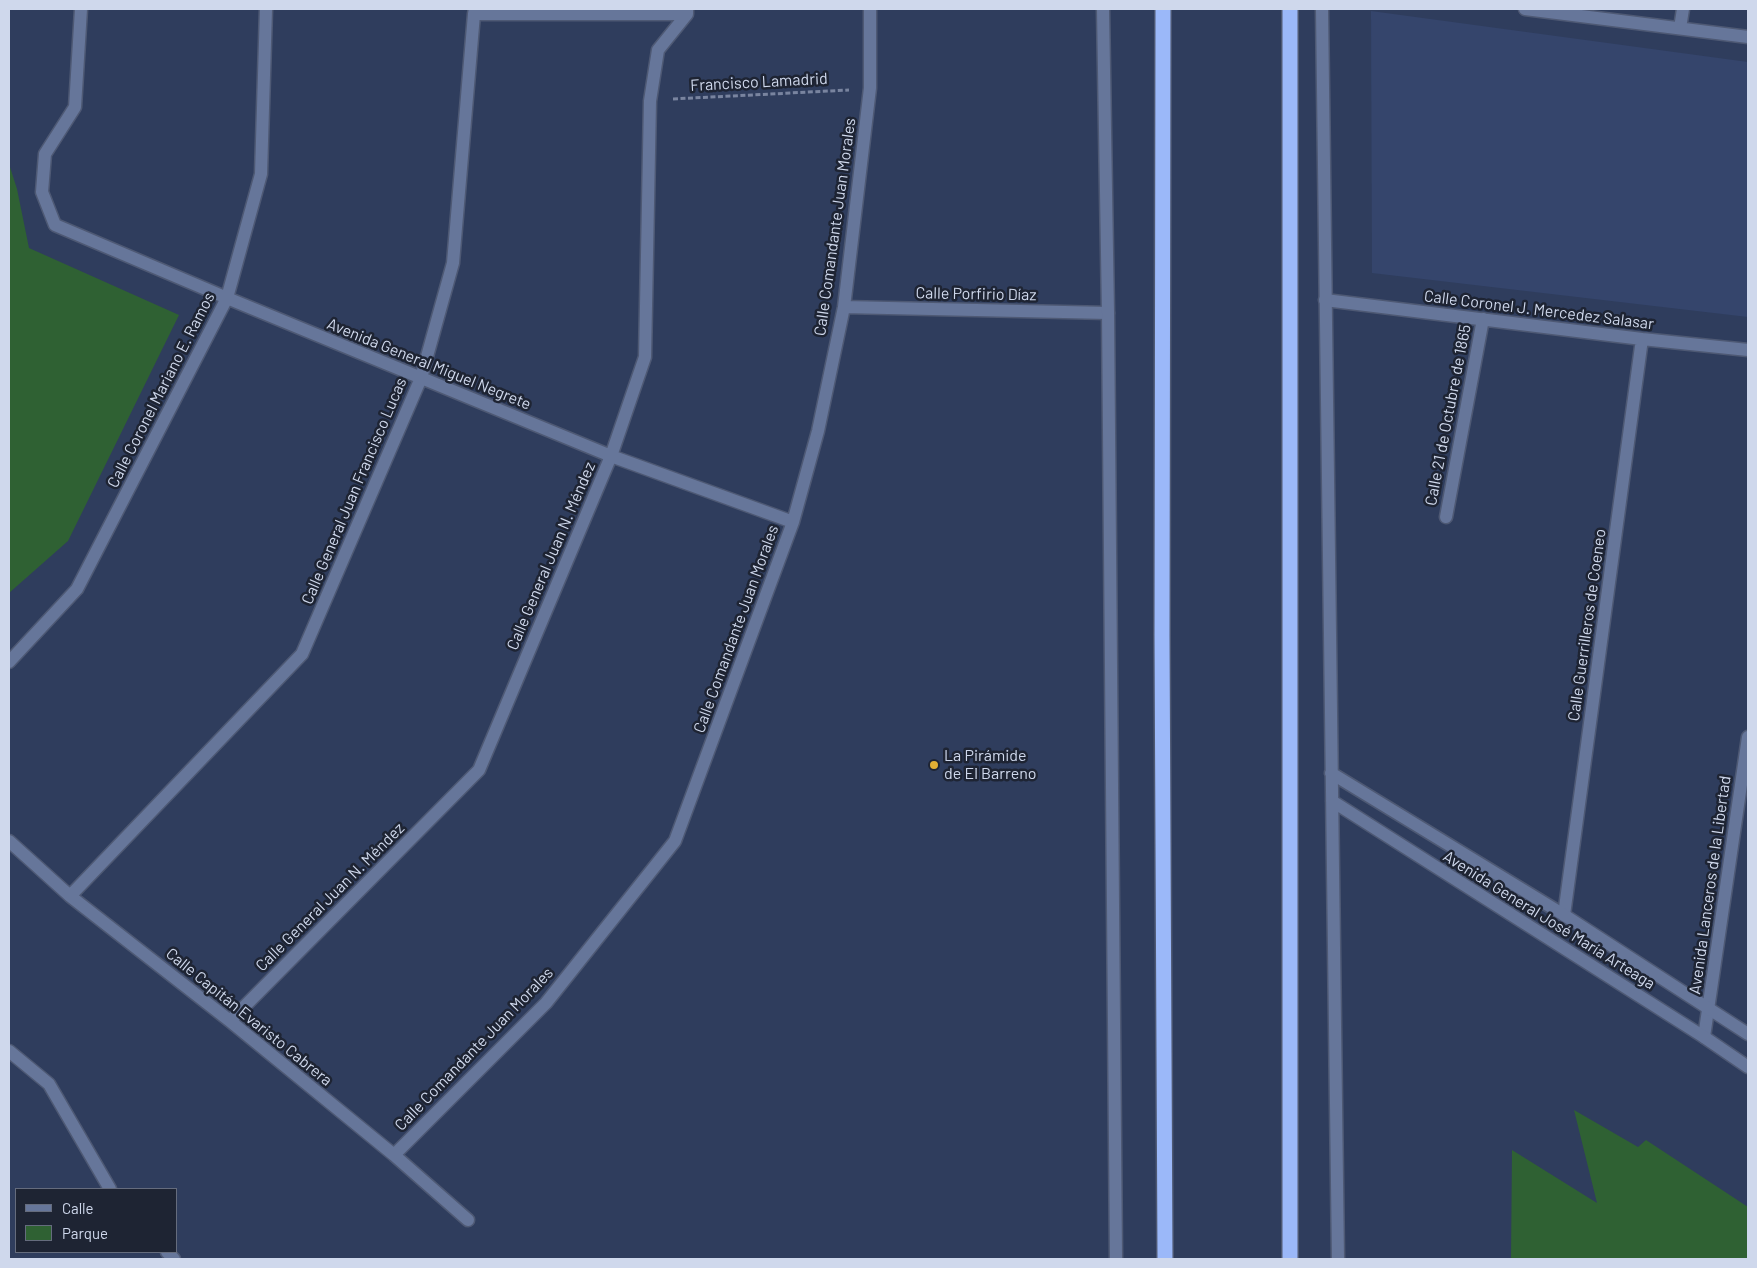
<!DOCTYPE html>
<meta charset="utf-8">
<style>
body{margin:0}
#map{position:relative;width:1757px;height:1268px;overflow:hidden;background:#2f3d5d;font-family:Barlow,sans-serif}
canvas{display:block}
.frame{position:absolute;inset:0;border:10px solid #cfd8ec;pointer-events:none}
.legend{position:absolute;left:15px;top:1188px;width:162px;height:65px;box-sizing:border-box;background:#1e2433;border:1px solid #656c7d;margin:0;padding:6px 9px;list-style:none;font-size:15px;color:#cfd8ec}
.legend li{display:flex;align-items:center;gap:10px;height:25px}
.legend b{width:25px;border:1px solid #656c7d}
</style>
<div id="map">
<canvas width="1757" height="1268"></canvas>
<div class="frame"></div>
<ul class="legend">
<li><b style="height:6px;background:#66769a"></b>Calle</li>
<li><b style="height:14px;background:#2f6133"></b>Parque</li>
</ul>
</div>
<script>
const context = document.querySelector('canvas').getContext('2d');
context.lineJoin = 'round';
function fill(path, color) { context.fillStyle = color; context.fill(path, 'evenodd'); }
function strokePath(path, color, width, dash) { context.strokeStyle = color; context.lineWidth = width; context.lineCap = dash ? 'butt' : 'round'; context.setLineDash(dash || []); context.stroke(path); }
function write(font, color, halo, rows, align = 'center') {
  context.font = font + ' Barlow,sans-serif'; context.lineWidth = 5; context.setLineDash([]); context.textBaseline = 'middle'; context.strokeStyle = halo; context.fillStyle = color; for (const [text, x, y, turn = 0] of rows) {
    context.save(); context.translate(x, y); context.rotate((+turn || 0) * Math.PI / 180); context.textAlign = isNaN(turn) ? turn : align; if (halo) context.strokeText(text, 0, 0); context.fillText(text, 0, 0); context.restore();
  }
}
fill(new Path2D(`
 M1371,11L1748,62V317L1372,273Z`), '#35456c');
fill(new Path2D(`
 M9,164L17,189L29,248L179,315L68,541L9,593Z
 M1574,1110L1638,1147L1646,1140L1748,1207V1259H1511L1512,1150L1597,1203Z`), '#2f6133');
const street = new Path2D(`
 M81,9L75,107L45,154L42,192L55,225L227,298L611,456L793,522
 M1525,9L1748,37
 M474,14H687
 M1680,28L1683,9
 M1325,300L1642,339L1748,350
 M844,307L1108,313
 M1446,517L1483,319
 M9,662L77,589L227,298L261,174L266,9
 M9,841L70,896L230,1021L394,1155L468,1220
 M70,896L302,654L421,378L453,263L474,14L475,9
 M1564,915L1642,339
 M230,1021L479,770L611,456L645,357L650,101L658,50L687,14V9
 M1704,1037L1748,737
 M9,1051L49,1084L110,1189
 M394,1155L546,1003L675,841L793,522L818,431L844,307L870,88V9
 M167,1252L174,1259`);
const secondary = new Path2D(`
 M1103,9L1108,313L1116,1259
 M1322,9L1338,1259
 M1331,773L1564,915L1748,1034
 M1332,801L1704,1037L1748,1067`);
const highway = new Path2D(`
 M1163,9L1162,634L1165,1259
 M1290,9V1259`);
strokePath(street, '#4e5974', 15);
strokePath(secondary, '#4e5974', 15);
strokePath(highway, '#4e5974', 18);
strokePath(new Path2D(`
 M673,99L849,90`), '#79849f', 3, [5, 2.5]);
strokePath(street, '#66769a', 12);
strokePath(secondary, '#66769a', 12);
strokePath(highway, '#9bb8f9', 15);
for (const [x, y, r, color] of [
 [934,765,5,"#e1af34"]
]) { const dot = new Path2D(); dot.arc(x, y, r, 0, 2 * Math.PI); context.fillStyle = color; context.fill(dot); strokePath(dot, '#1e2433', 2); }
write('16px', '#cfd8ec', '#1e2433', [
 ["Francisco Lamadrid",759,82,-3],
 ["Calle Comandante Juan Morales",835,227,-82],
 ["Calle Porfirio Díaz",976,294,1],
 ["Calle Coronel J. Mercedez Salasar",1539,310,7],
 ["Avenida General Miguel Negrete",429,364,22],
 ["Calle Coronel Mariano E. Ramos",161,390,-63],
 ["Calle 21 de Octubre de 1865",1448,415,-79],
 ["Calle General Juan Francisco Lucas",354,491,-67],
 ["Calle General Juan N. Méndez",551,556,-67],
 ["Calle Guerrilleros de Coeneo",1587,625,-82],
 ["Calle Comandante Juan Morales",736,629,-70],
 ["Avenida Lanceros de la Libertad",1710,885,-82],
 ["Calle General Juan N. Méndez",330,897,-45],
 ["Avenida General José María Arteaga",1549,920,32],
 ["Calle Capitán Evaristo Cabrera",249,1017,39],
 ["Calle Comandante Juan Morales",474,1049,-46]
]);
write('16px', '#cfd8ec', '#1e2433', [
 ["La Pirámide",944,756],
 ["de El Barreno",944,774]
], 'left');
</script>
